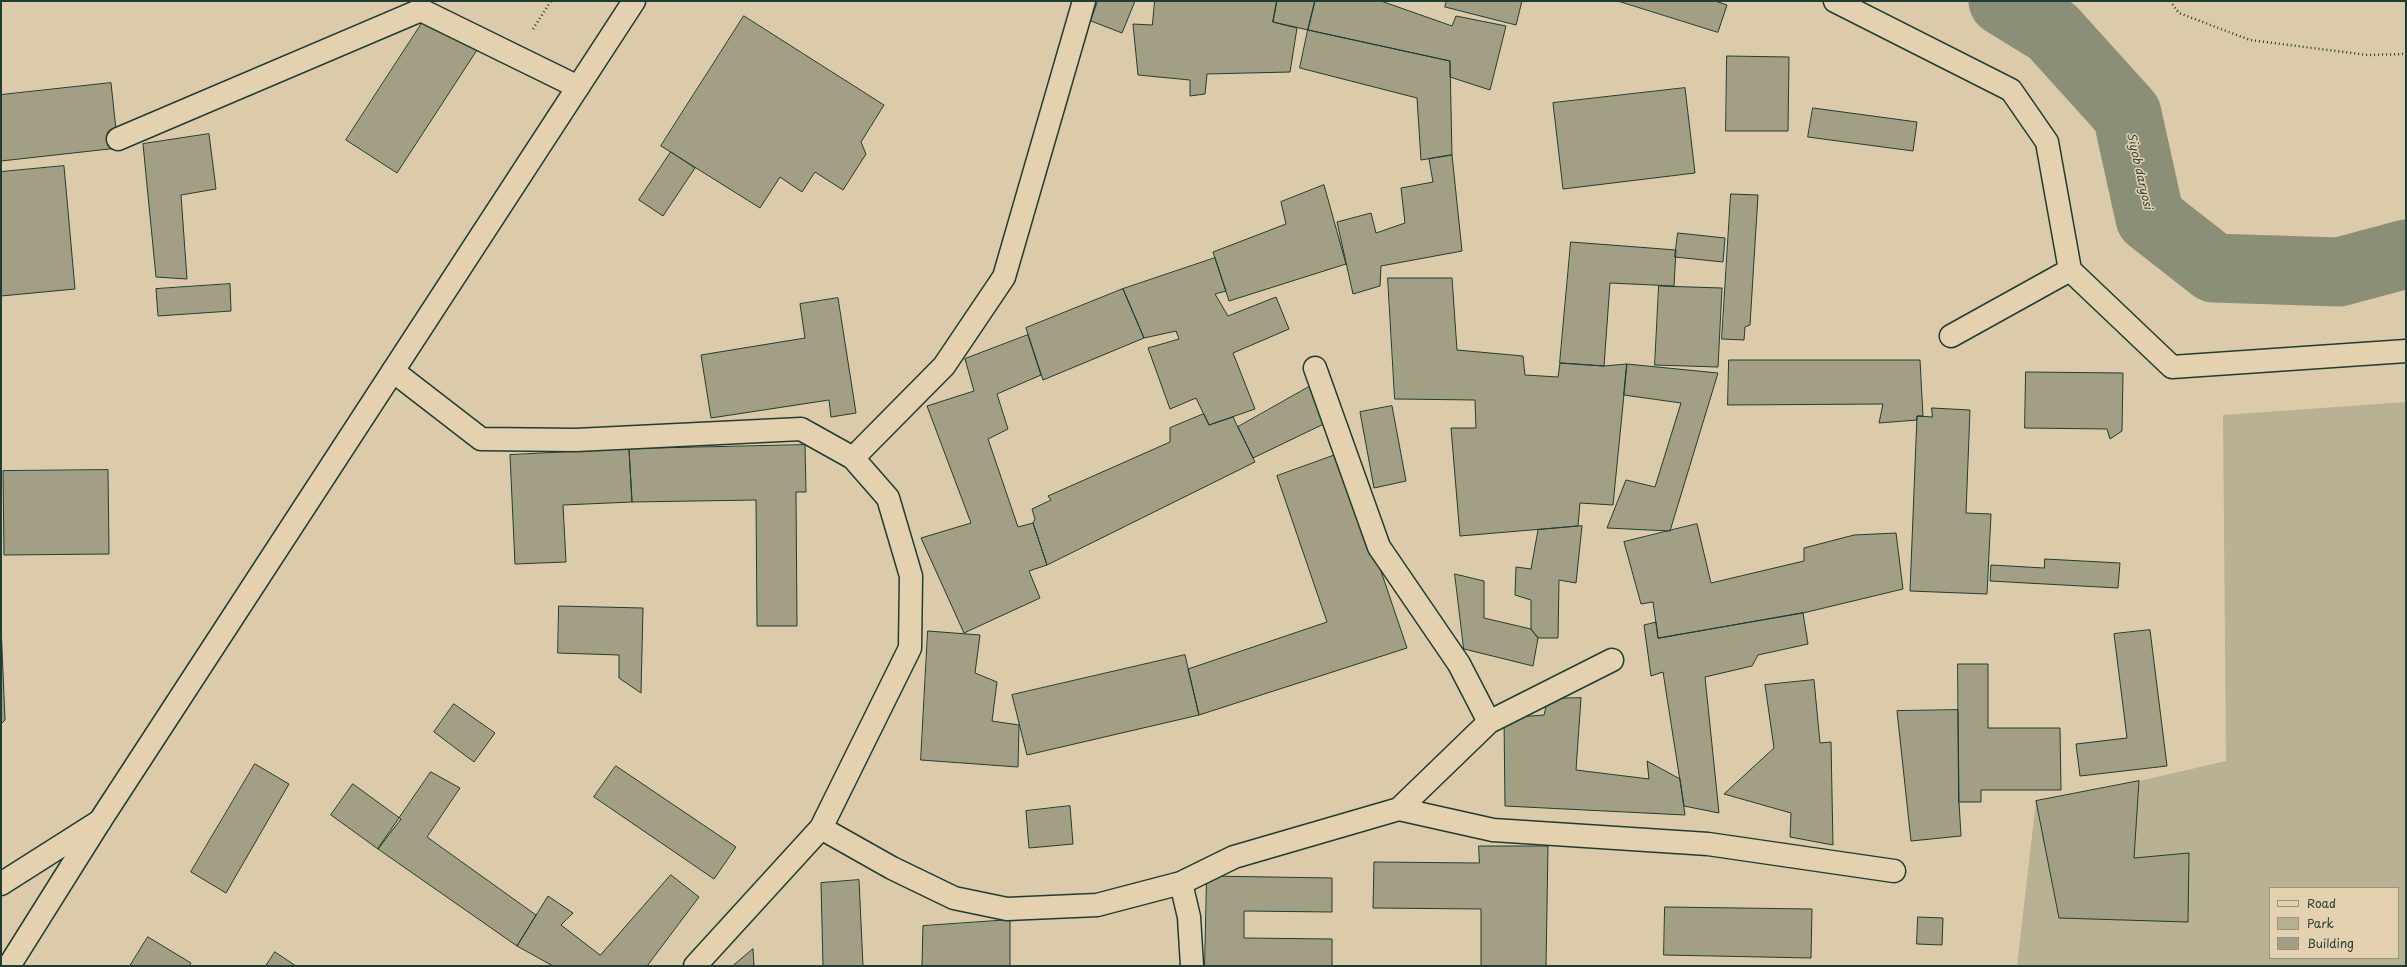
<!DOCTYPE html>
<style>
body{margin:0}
#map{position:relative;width:2407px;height:967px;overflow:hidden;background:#dccbaa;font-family:"Playpen Sans",sans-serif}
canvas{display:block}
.frame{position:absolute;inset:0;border:2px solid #1f3d34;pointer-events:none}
.legend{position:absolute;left:2269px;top:887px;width:130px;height:72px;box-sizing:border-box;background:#e4d1af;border:1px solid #95967e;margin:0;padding:5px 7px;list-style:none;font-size:12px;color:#1f3d34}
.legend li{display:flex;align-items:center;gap:8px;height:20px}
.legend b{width:20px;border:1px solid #95967e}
</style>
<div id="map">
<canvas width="2407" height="967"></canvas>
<div class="frame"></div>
<ul class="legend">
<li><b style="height:5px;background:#e4d1af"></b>Road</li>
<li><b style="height:11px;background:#b9b194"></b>Park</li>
<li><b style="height:11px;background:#a29f85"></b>Building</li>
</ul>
</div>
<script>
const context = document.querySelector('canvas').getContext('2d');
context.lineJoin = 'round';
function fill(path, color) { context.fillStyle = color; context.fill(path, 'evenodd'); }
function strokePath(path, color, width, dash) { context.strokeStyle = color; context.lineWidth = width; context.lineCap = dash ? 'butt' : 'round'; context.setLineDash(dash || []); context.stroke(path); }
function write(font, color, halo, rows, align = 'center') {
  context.font = font + ' "Playpen Sans",sans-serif'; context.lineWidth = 3; context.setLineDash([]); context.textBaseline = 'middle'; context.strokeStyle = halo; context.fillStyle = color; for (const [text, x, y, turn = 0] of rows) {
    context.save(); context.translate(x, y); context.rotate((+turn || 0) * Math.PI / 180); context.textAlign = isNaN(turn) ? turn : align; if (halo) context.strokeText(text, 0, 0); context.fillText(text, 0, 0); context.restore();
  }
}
fill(new Path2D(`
 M2406,402V966H2017L2036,801L2139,781L2226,761L2223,415ZM2270,888H2398V958H2270Z`), '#b9b194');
strokePath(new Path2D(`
 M2003,1L2052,31L2127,114L2150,218L2214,268L2339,272L2406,254`), '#8c8f78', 69);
const building = new Path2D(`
 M1098,1H1135L1122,33L1091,21Z
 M1155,1H1277L1273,22L1297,28L1290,72L1207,74L1205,94L1190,96V80L1138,75L1133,24L1152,25Z
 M1277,1H1315L1308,30L1273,22Z
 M1315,1H1381L1452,26L1456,16L1506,26L1490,90L1450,77V61L1308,30Z
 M1447,1H1522L1516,25L1445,7Z
 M1618,1H1715L1727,5L1718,32Z
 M744,16L884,105L861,142L866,154L843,190L815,172L802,192L780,177L760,208L661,146Z
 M426,17L477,50L397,173L346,140Z
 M1308,30L1450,61L1452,155L1421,160L1417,98L1300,68Z
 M1727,56L1789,57L1788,131H1726Z
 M111,83L118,148L1,161V95Z
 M1685,88L1695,173L1563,189L1553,103Z
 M1813,108L1917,122L1913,151L1808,137Z
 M209,134L216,189L181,195L187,279L156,277L143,144Z
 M671,152L695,168L663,216L639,200Z
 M1452,155L1462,251L1381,266L1380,286L1353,294L1337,222L1371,213L1376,233L1405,223L1401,188L1433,182L1429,159Z
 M64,166L75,289L1,296V172Z
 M1324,185L1346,264L1229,301L1213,252L1286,224L1281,202Z
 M1731,194L1758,195L1750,325L1745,327L1744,340L1722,339Z
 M1678,233L1725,238L1723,262L1675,257Z
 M1571,242L1676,250L1674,286L1610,283L1604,366L1560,363Z
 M1215,258L1226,291L1215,294L1228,316L1276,297L1289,329L1233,353L1255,409L1209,425L1196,398L1170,409L1148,348L1179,339L1176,331L1144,338L1123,289Z
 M1388,278H1452L1457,350L1523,356L1525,375L1558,377L1560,363L1604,366L1627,364L1613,505L1580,503L1578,526L1460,536L1451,428H1476L1475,400L1395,399Z
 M230,284L231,311L158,316L156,289Z
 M1659,286L1722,288L1718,367L1655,365Z
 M1123,289L1144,338L1043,380L1026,328Z
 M838,298L856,413L831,417L829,400L711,418L701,355L805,338L800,304Z
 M1028,335L1041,375L997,394L1008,429L988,439L1018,527L1033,523L1047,565L1029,571L1040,598L964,633L921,538L971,523L927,406L974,391L965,359Z
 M1729,360H1920L1923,416H1917V420L1879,423L1883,404L1728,405Z
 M1627,364L1718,373L1670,531L1607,528L1626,480L1655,487L1681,403L1624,395Z
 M2026,372L2123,373L2122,431L2110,439L2107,429L2025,428Z
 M1316,383L1330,421L1253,458L1238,427Z
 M1392,406L1406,481L1374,488L1360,412Z
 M1932,408L1970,410L1966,513L1991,514L1987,594L1910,591L1917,416L1932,417Z
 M1204,414L1209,425L1233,417L1255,462L1047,565L1033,523L1035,519L1032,509L1051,500L1048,496L1170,442V428Z
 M805,445L806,492H796L797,626H757L756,500L632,502L629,449Z
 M629,449L632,502L563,505L566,562L515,564L510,455Z
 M1341,453L1407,648L1199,715L1188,669L1327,622L1277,476Z
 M108,470L109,554L4,555L3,471Z
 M1697,524L1711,583L1804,561V548L1854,535L1896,533L1903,589L1803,613L1658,638L1653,602L1641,604L1624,542Z
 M1582,526L1576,583L1559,580L1558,638H1538L1531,629V600L1515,595L1516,567L1531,569L1538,530Z
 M2045,559L2120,563L2118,588L1990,581L1991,565L2044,568Z
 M1455,574L1484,581V618L1531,629L1538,638L1533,666L1464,649Z
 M559,606L643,608L641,693L619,678V655L558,653Z
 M1803,613L1808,644L1758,655L1752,666L1705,677L1719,813L1684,806L1663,672L1651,676L1644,625L1656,622L1658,638Z
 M1,625L5,720L1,724Z
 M2150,630L2167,766L2080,776L2076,744L2127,738L2114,634Z
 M928,631L980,635L975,673L997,682L992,721L1019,725L1018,767L921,760Z
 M1185,655L1199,715L1027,755L1012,695Z
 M1958,664H1988V728H2060L2061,790H1981V802H1959Z
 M1814,680L1820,743L1831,742L1833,845L1790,837L1791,813L1724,794L1774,748L1765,685Z
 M1581,698L1576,770L1649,779L1647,761L1680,779L1685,815L1505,806L1504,718L1544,715L1548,699Z
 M454,704L495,733L474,762L434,732Z
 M1958,710L1959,802L1961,836L1911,841L1897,711Z
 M255,764L289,784L226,893L191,872Z
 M616,766L736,847L714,879L594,797Z
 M431,772L460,788L427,837L536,915L517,946L378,849Z
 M2139,781L2134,858L2189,853L2188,922L2059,918L2036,801Z
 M353,784L401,819L378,849L331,815Z
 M1070,806L1073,844L1029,848L1026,811Z
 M1479,846H1548L1546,966H1481V909L1373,908L1374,862L1479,863Z
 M671,875L699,897L647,966H553L517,946L548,896L573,913L561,925L600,955Z
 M1207,876L1332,878V912L1244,911V938L1332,939V966H1205Z
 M859,880L863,966H823L821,883Z
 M1665,907L1812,909L1811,958L1664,955Z
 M1918,917L1943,918L1942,945L1917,944Z
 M1010,920V966H922L923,926Z
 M148,937L191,963L189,966H130Z
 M753,949L754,966H733Z
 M275,952L296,966H266Z`);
fill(building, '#a29f85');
strokePath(building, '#1f3d34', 1);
const minor = new Path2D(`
 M1835,1L2011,90L2047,142L2070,270L2172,367L2406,351
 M118,139L421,10L578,87
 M1951,336L2070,270
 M1315,368L1379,547L1459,664L1489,722
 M393,371L481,439L576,440L801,429L853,458L888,498L911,576L910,648L821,828L892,868L954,898L1007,909L1097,905L1181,883L1189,917L1192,966
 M853,458L944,366L1004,277L1084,1
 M1399,809L1493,830L1708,844L1894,871
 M1181,883L1234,857L1399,809L1489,722L1612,660
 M1,884L100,821
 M695,966L821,828`);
const secondary = new Path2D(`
 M9,966L100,821L634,1`);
strokePath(minor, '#1f3d34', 25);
strokePath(secondary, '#1f3d34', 25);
strokePath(new Path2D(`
 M2170,1L2179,13L2250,40L2367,55L2406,54
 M533,29L551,1`), '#1f3d34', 2.5, [1, 3]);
strokePath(minor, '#e4d1af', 22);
strokePath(secondary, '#e4d1af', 22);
write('italic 12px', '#2f493e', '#e4d1af', [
 ["Siyob daryosi",2139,171,77]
]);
</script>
